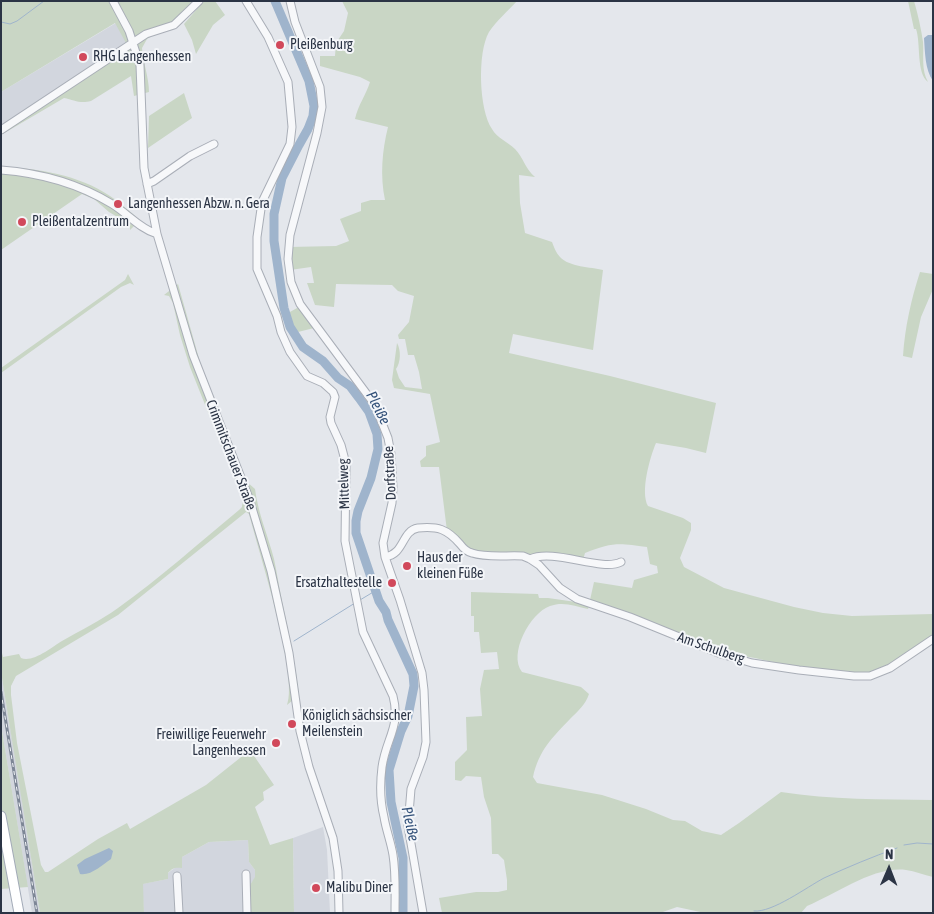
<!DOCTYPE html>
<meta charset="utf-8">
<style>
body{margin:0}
#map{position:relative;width:934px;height:914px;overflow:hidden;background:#e4e7ec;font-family:"Asap Condensed",sans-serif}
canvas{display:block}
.frame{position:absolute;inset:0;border:2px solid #2b3445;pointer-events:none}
.north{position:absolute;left:864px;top:844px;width:50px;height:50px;-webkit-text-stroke:4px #f4f6f9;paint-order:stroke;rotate:1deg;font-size:14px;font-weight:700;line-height:20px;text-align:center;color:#2b3445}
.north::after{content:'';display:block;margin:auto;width:18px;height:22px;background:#2b3445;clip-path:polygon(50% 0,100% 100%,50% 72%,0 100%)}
</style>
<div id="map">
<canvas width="934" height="914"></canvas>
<div class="frame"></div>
<div class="north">N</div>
</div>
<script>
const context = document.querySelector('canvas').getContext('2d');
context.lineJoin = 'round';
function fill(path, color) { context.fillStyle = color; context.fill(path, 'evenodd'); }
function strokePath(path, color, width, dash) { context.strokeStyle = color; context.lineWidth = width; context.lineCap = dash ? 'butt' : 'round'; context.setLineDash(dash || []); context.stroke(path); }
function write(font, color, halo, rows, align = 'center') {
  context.font = font + ' "Asap Condensed",sans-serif'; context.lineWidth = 4; context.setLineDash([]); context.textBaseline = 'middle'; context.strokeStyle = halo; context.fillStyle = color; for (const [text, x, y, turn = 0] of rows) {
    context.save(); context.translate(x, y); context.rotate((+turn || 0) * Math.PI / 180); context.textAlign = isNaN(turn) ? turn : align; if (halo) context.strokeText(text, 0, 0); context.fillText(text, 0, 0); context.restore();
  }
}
fill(new Path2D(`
 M116,23L127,43L1,131V92Z
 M1,672L20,786L40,913H32L1,725Z
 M323,827L327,850L330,913H294L293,838Z
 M248,840L249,862L255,870L256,877L250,885V913H144L142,884L168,879V873L176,867L182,857L209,842Z`), '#d2d6de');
fill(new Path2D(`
 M1,1H191V7C177,20 170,25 151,28L152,36L147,39L142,48C143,63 149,77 149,92L134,96L131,76L91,101C80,104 74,100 64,98L1,135V131L60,93L126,43L115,23L1,92Z
 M204,1H215L225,15L213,25L196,54L192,40L184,24Z
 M342,1H517C508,11 496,21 489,32C477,53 479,110 492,129C497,138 508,142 515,149C523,157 526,170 535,177L519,175L520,203L525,233L552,242C554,247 556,253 560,257C569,267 591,267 603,270L593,350L513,334L509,353L610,376L716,403L706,453L686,448L656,443C650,457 640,492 648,506L683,518L691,523V530L680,558L684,567L724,588L794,607L823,613L852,616L933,614V635C916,646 900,661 882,669C854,680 798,667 768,661C752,657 736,655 720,651L590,600L594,582L632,588L634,580L658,573L657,566L650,564L647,547C619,543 612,542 585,553L583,560L472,553L447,531L439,467H421L420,461L426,456V446L440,442L430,394L394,388L392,380L397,343C401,350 401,362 396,369L399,378L405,387L422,389L419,372L414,355H408L405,339H399L398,335L409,322L414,296L398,291L392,285L336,284L334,307L315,305L307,283H314L311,267L290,270L289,247L336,246L349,241L340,219L361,211V203L371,200H385C380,176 382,151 388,127L355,119C358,105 366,95 370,82L360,77L320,66V56H335L336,43L344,31L348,13Z
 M908,1H914C918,15 921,28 923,42C924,55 921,70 928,82C916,73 921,43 916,29H914Z
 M184,93L192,118L148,148L149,116Z
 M1,167C37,168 79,175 110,196C121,203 130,212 140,220L130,230V227L121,219L109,212L94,199L82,194L1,250Z
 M920,272L933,274V289L921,317L912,358L903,356C905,327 911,300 920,272Z
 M128,274L134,285L130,283L121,287L1,373V368L125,280Z
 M178,284L200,362L246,481L255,489C258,513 268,536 274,559C277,573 279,587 282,601C289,634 295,661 299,695L287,705C299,676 258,549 249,514L246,512L118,615L16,676L11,686V695L17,743L41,865L45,872H48L98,839L127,823L130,829L206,785L250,750L274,785L263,792L264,800L255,807L270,845L293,838L294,913H250V885L255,877V870L249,862L248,840L209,842L182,857V868C175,867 172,868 168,873V879L143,884L144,913H40L1,672V649L3,657L19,654L21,658C33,663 52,647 62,641C81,630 100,621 118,608C160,578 199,543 239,510L242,507L243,500L190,367L180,335L173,303L169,296L164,295Z
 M299,307L314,328L298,332L293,327L288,313Z
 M471,592L538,594L539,598H548L590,604L588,609C575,606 563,601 550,606C530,613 508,654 522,672L581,687L589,694C586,704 578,711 570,719C552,738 539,750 533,777L537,783L602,795L646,809L673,820L685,821L702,831L721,835L739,823L781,792C831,800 882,799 933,800V877C924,875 915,871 906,870C873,866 837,894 807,906L801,913H705L677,907L660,913H442L439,898L476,892H498L507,890V880L504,860L498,854H492L491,818L484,797L481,777L466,776L461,781L455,780V762L467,750L466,717L482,716L480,689L484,670L499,669L497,652L481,653L479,632H474V616H471Z
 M1,725L28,887L1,889Z`), '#c9d6c5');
fill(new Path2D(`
 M928,35H933V81C925,70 925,52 924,38Z
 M109,848L113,851L111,859C102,865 91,876 80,874L77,865L85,859Z`), '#9fb4cc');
strokePath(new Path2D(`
 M1,22L10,24L17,21L44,1
 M360,600L375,591
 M294,641L355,603
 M904,845L917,843L933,844
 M754,911C772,913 807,887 824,878C848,867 872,857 897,848`), '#9fb4cc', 1);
strokePath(new Path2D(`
 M275,1L309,81L314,106L313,116L308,129L299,145L282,178L274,214V241L284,308L290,327L303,347L323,361L338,378L350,386L359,398L369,412L377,434L378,449L371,478L358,511L356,521V533L379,601L386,612L388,620L413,674L414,686L408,716L401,731L389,770L391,802L403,858V913`), '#9fb4cc', 9);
const minor = new Path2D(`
 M113,1L129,31L140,65L144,168L157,234L193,355L249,498L271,571L289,653L300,731L309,767L333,838L338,871L339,913
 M246,1L268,37L288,82L292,127L290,144L262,202L257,237V269L277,316L281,332L290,352L307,376L323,383L333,392L335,397L330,417L331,423L341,445L346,464L345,541L363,632L393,696C401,727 386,738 382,767C380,783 380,801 384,817C386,830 391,842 393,855C396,874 395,893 395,913
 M290,1L295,22L320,87L322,107L317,133L290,235L288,259L291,282L300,304L375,405L388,438L391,454L393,488L392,503L383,543L385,557L400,600L422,673L424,690L426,742L423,757L411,789L408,826L423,913
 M1,130L146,34L174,25L199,1
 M1,170C40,173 79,184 112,204C127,213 140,229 157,234
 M147,184L154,181L190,156L214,144
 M385,557C405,554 401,531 418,528C438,526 447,529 460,544C463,548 467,552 472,553C487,558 507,555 523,556L530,559L539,565L560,588L577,599L630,617L721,654L752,663L799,670L854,676H870L890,668L933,639
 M530,559C554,548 601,572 621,562
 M246,874L247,913
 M177,876L179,913`);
const major = new Path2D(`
 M1,816L19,913`);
strokePath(minor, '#a9aeb7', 9);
strokePath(major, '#a3abb8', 11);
strokePath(minor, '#f7f8fa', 7);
strokePath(major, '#fff', 9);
const rail = new Path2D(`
 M1,692L37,913`);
strokePath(rail, '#7d8696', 3);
strokePath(rail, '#f4f6f9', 1, [4]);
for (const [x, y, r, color] of [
 [280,45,5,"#d1495b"],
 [83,57,5,"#d1495b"],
 [118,204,5,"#d1495b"],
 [22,222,5,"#d1495b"],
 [407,566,5,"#d1495b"],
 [392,583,5,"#d1495b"],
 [292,724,5,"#d1495b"],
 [276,743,5,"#d1495b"],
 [316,888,5,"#d1495b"]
]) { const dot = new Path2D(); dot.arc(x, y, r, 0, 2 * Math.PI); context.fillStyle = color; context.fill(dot); strokePath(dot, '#f4f6f9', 2); }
write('14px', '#2b3445', '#f4f6f9', [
 ["Pleißenburg",290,45],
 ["RHG Langenhessen",93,57],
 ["Langenhessen Abzw. n. Gera",128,204],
 ["Pleißentalzentrum",32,222],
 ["Haus der",417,558],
 ["kleinen Füße",417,574],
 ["Ersatzhaltestelle",382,583,"right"],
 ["Königlich sächsischer",302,716],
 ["Meilenstein",302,732],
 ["Freiwillige Feuerwehr",266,735,"right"],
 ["Langenhessen",266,751,"right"],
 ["Malibu Diner",326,888]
], 'left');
write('14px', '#2b3445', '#f4f6f9', [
 ["Crimmitschauer Straße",231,455,69],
 ["Dorfstraße",390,473,-93],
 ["Mittelweg",344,484,-92],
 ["Am Schulberg",711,648,19]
]);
write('italic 15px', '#34527a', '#f4f6f9', [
 ["Pleiße",378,408,63],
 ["Pleiße",410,824,77]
]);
</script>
